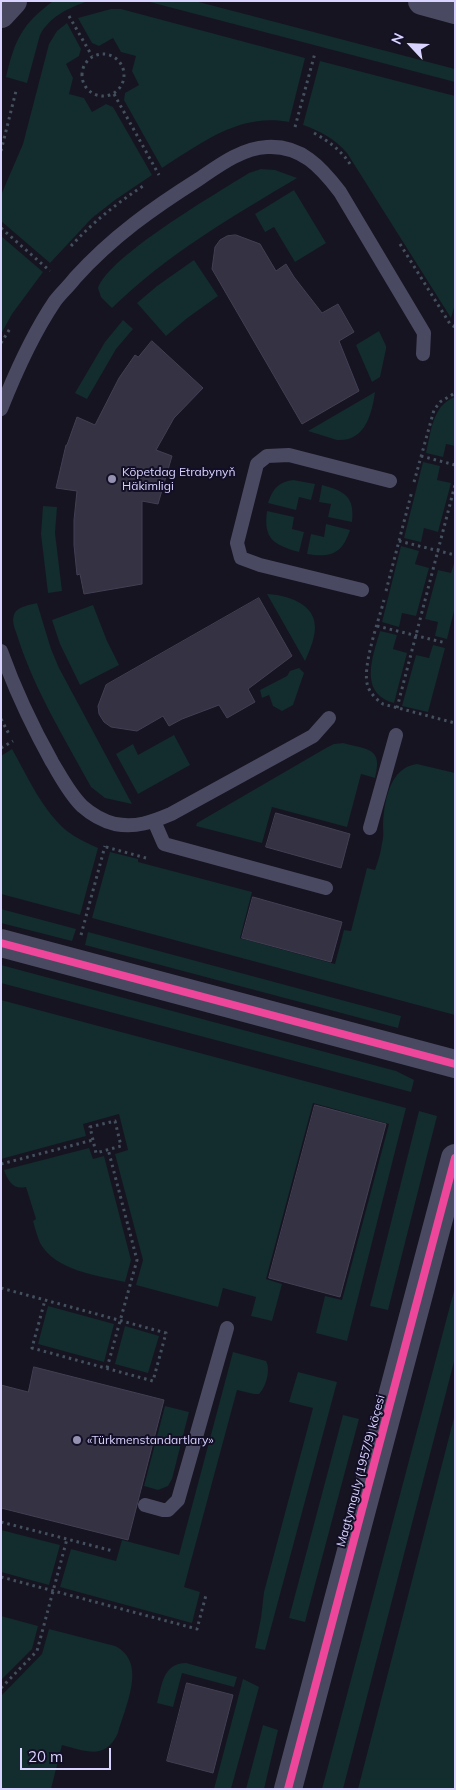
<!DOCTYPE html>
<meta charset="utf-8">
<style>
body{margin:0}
#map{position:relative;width:456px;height:1790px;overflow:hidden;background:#161421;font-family:Mulish,sans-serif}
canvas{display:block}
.frame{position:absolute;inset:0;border:2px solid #d9d4ff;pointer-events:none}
.north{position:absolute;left:386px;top:20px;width:50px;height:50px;-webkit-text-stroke:4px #130f26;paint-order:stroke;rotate:295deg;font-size:14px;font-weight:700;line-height:20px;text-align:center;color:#d9d4ff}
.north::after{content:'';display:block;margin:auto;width:18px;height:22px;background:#d9d4ff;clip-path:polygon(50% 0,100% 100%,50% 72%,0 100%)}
.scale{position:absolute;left:20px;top:1748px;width:91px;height:22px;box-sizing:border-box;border:2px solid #d9d4ff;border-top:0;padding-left:6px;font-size:15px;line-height:18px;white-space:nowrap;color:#d9d4ff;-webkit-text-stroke:4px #130f26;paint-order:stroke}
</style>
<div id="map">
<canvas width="456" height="1790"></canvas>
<div class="frame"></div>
<div class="north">N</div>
<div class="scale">20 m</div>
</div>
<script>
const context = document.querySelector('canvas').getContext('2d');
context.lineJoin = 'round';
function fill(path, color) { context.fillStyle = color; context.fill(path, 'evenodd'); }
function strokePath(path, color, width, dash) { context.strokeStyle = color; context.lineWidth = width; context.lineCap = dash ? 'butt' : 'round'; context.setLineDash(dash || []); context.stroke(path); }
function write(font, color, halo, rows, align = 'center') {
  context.font = font + ' Mulish,sans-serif'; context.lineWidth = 4; context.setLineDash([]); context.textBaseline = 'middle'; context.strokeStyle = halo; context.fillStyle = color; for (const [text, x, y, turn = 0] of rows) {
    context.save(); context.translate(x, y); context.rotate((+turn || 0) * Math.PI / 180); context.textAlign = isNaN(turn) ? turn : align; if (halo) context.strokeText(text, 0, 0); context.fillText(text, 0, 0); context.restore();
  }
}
fill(new Path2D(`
 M53,1H88C69,8 50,16 40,35L27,83L6,77C15,40 21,25 53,1Z
 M146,1H195L455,69V82Z
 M111,9H121L305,58L289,122C239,113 202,143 162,168L124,100L125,93L139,85L132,71L136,56L121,52L113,38L99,46L92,43L78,18Z
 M67,23L81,49L79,56L66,64L73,78L69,94L84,98L92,112L106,104L113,107L152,175L115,200L92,218L50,263L1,221V195L23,144L49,44L57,31Z
 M320,61L455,96V304L451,318L347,153C335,139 320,131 303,125Z
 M261,169L275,170L297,178C230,218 169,253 112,308L101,297L98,288C109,256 217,193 249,173Z
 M294,190L326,243L295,262L274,227L265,232L255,214Z
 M1,236L43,272L12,314L1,334Z
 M194,260L218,296L186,319L166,336L137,303L157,286Z
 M123,320L133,329L116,349L87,399L75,393L105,342Z
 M379,331L386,346V349L380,377L372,382L356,345Z
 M375,392C372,414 365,442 337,440L308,431Z
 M455,397V446L446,444L443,457L426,453C431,433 432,405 455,397Z
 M423,462L440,466L437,480L451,483L438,532L424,528L421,542L404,538Z
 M293,480L315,484L311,500L299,497L296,510L268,503C273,489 278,482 293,480Z
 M322,485C345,491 355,497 352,522L328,517L331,504L319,502Z
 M43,506L57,507L55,533L62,591L48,593L41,534Z
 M267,511L294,517L292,529L304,532L299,552C274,545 263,539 267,511Z
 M326,524L350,530C342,554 331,558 307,554L311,534L324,537Z
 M401,546L419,551L415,564L429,568L416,616L402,613L399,627L382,622Z
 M455,560V607L447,639L435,636L438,622L425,619L438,570L451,573Z
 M267,594C286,595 315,603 315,627C315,638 310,650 305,661Z
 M37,603L51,649L59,668L132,804L105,798L91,787C65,739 35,691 18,638C16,631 11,622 14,615C16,607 29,605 37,603Z
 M93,605L107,641L119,665L80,685L60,644L52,620Z
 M380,631L397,635L393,649L407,653L394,703C358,693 373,656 380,631Z
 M433,645L445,648L428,712L402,706L416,655L429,658Z
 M299,668L304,673L293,705L282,711L273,706L269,695L262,698L260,690L287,676L290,671Z
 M174,735L190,765L138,794L116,754L133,744L138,755Z
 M343,743C368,750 383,747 375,778L361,774L347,827L272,807L262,843L196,826L197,823L326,748L334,744Z
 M12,749C28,777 42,810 67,831C76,838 87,843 98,848L80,915L1,894V756Z
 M417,764L455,773V1015L92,918L110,852L138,859V862L252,892L240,938L335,964L344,930L351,931L367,868L375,870C378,861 381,852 382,843C384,837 383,830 383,824C384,801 390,767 417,764Z
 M1,909L76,929L72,941L1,923Z
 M88,932L401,1016L398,1028L85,945Z
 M1,965L396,1071L414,1080L411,1092L1,983Z
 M1,1000L406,1108L347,1341L316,1333L325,1296L342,1300L389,1124L313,1103L266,1279L282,1284L272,1321L251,1316L256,1297L223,1288L218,1307L136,1285L143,1260L115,1154L128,1150L119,1114L83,1124L86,1136L1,1159Z
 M419,1111L437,1116L388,1310L370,1306Z
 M89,1148L93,1159L104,1156L131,1260L125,1282C96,1275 56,1271 40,1243C37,1236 35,1228 33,1221L36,1219L26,1187C13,1190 8,1181 4,1170Z
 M455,1287V1358L343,1789H322Z
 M48,1306L114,1324L104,1362L38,1344Z
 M125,1326L159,1336L148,1373L115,1364Z
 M233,1352L266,1361C271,1370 266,1387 259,1394H254L237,1390L184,1587L200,1592L192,1623L60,1587L71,1549L116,1561L122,1540L179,1555Z
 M298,1372L337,1382L265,1650L255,1648L261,1618L264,1592L313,1408L289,1402Z
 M165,1406L189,1412L172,1479L168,1486L158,1490L144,1486Z
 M455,1414V1789H358Z
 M343,1415L359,1419L305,1622L289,1618Z
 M1,1530L60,1545L49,1585L1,1572Z
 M1,1616L38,1626L32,1649L1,1680Z
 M49,1629L115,1646C148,1662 125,1707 118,1733C105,1761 86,1751 62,1745L51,1789H1V1696L42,1654Z
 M186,1663L237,1677L234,1687L182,1673L173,1707L157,1703C162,1685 163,1663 186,1663Z
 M243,1679L259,1687L231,1789H214Z
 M263,1725L278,1730L264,1789H246Z`), '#132c2d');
const building = new Path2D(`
 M236,235L260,244L276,271L286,264L294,277L322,313L338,304L354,332L339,341L359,391L302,424L212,269L215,247L220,240L227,236Z
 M152,341L203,388L174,418L156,450L172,456L158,504L142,501V584L84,594L80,574L77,575L74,545V520L77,491L56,488L66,445H67L77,417L95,425L119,378L135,355L138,357Z
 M259,598L292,656L248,689L255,702L227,718L219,705L182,719L169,726L163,716L137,731L111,727L104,722L99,714L98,706L106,685Z
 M276,813L350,834L341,868L266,847Z
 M253,897L342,922L331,962L242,938Z
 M315,1105L386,1124L340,1297L269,1278Z
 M34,1367L164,1400L128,1540L1,1508V1385L28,1392Z
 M187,1683L233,1695L213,1773L167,1761Z`);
fill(building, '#343243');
strokePath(building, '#433f54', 1);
strokePath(new Path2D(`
 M69,16L92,56
 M82 75a21 21 0 1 1 42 0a21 21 0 1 1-42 0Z
 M114,94L159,175
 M295,127L315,53
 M314,133C330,142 342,151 352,167
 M1,151L16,91
 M1,228L50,271
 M400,244L450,324L455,327
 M71,246C93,222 116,204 143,186
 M1,343L11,327
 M421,456L455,465
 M414,482L434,410L440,402L455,393
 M399,541L455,555
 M386,591L412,491
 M384,600C379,620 361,668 368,687C371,694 377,700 383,704L455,723
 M377,626L446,643
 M397,708L455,485
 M1,719L9,734
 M1,748L13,741
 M106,847L146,858
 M81,935L105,846
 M115,1121L121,1146L96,1153L90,1127Z
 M1,1164L93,1140
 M1,1288L166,1333L153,1381L32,1348L45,1300
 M107,1368L137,1260L108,1149
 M1,1522L113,1551
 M1,1577L197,1629L206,1595
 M1,1688L37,1651L67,1539`), '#44505f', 3, [2.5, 4]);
strokePath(new Path2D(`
 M1,409C16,371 32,335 55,301C61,293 69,286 75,278C112,237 153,208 199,179C218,166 242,148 267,147C301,145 321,167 340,192L424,333L423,354
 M362,590L260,565L241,558L237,543L257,464L267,456L289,455L390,481
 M1,651C15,690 32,726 52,762C61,777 69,793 82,806C91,814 103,821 115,824C136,828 152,822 171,814L313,736L329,718
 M154,821L164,844L326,888
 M370,828L396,735
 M145,1505L163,1510H168L178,1500L227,1328`), '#4a4962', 14);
strokePath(new Path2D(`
 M422,1L455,10
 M1,14L13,1
 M1,943L455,1064
 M288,1789L455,1158`), '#4a4962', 28);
strokePath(new Path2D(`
 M1,943L455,1064
 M288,1789L455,1158`), '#ed469a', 8);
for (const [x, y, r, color] of [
 [112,479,5,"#9591b1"],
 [77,1440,5,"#9591b1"]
]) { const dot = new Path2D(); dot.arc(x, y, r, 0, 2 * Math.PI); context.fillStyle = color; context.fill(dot); strokePath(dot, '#130f26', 2); }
write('12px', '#d9d4ff', '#130f26', [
 ["Köpetdag Etrabynyň",122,472],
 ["Häkimligi",122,486],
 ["«Türkmenstandartlary»",87,1440]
], 'left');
write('12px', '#d9d4ff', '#130f26', [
 ["Magtymguly (1957/9) köçesi",361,1471,-75]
]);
</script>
